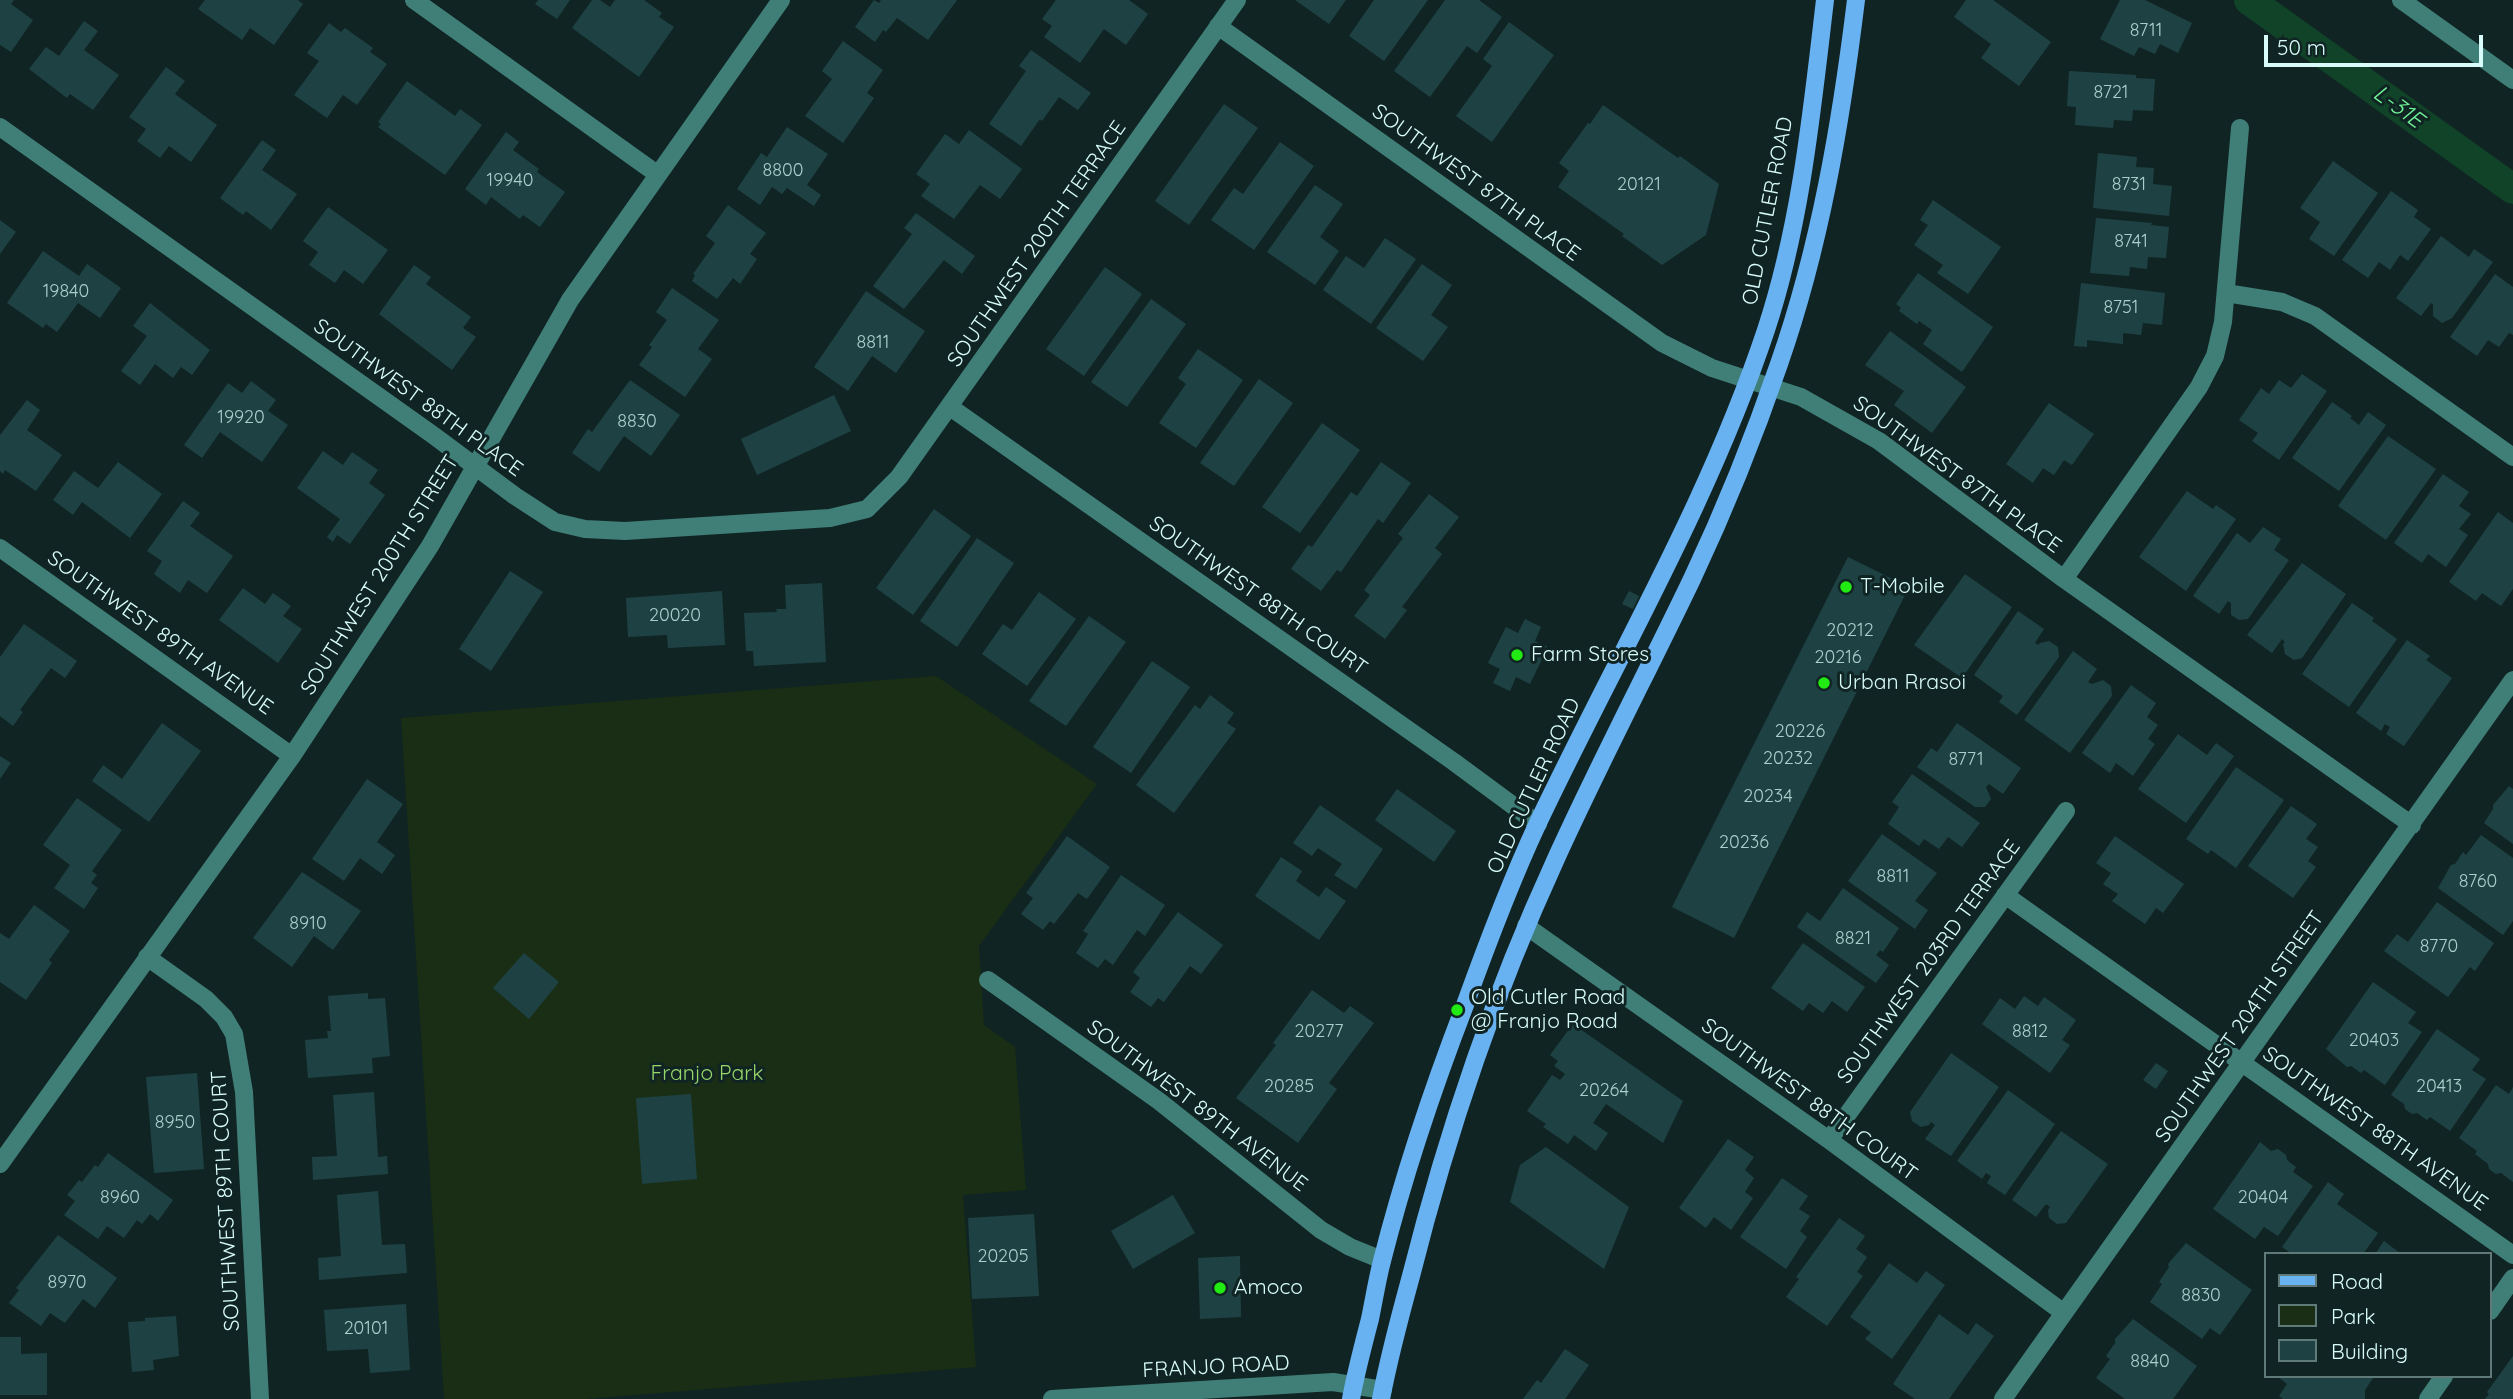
<!DOCTYPE html>
<style>
body{margin:0}
#map{position:relative;width:2513px;height:1399px;overflow:hidden;background:#112424;font-family:Quicksand,sans-serif}
canvas{display:block}
.legend{position:absolute;left:2264px;top:1252px;width:228px;height:126px;box-sizing:border-box;background:#112424;border:2px solid #607a7a;margin:0;padding:9px 12px;list-style:none;font-size:21px;color:#d7fcfa}
.legend li{display:flex;align-items:center;gap:14px;height:35px}
.legend b{width:35px;border:2px solid #607a7a}
.scale{position:absolute;left:2264px;top:35px;width:219px;height:32px;box-sizing:border-box;border:4px solid #d7fcfa;border-top:0;padding-left:9px;font-size:21px;line-height:24px;white-space:nowrap;color:#d7fcfa;-webkit-text-stroke:5px #112424;paint-order:stroke}
</style>
<div id="map">
<canvas width="2513" height="1399"></canvas>
<ul class="legend">
<li><b style="height:9px;background:#68b2f2"></b>Road</li>
<li><b style="height:19px;background:#192e14"></b>Park</li>
<li><b style="height:19px;background:#1e4243"></b>Building</li>
</ul>
<div class="scale">50 m</div>
</div>
<script>
const context = document.querySelector('canvas').getContext('2d');
context.lineJoin = 'round';
function fill(path, color) { context.fillStyle = color; context.fill(path, 'evenodd'); }
function strokePath(path, color, width, dash) { context.strokeStyle = color; context.lineWidth = width; context.lineCap = dash ? 'butt' : 'round'; context.setLineDash(dash || []); context.stroke(path); }
function write(font, color, halo, rows, align = 'center') {
  context.font = font + ' Quicksand,sans-serif'; context.lineWidth = 6; context.setLineDash([]); context.textBaseline = 'middle'; context.strokeStyle = halo; context.fillStyle = color; for (const [text, x, y, turn = 0] of rows) {
    context.save(); context.translate(x, y); context.rotate((+turn || 0) * Math.PI / 180); context.textAlign = isNaN(turn) ? turn : align; if (halo) context.strokeText(text, 0, 0); context.fillText(text, 0, 0); context.restore();
  }
}
fill(new Path2D(`
 M936,676L1097,784L979,946L984,1025L1015,1047L1026,1190L963,1195L976,1367L586,1399H444L401,718Z`), '#192e14');
strokePath(new Path2D(`
 M2249,0L2513,189`), '#114328', 30);
fill(new Path2D(`
 M0,0H14L11,4L33,20L11,52L0,45Z
 M205,0H298L303,4L274,45L250,28L242,40L198,9Z
 M538,0H570L557,19L535,4Z
 M592,0H600L610,7L615,0H644L662,13L659,17L674,27L639,77L572,28Z
 M874,0L879,3L881,0H957L928,40L897,18L886,32L883,30L875,42L855,27Z
 M1056,0H1129L1148,14L1126,45L1104,29L1080,63L1044,37L1052,26L1042,19Z
 M1295,0H1346L1329,24Z
 M1374,0H1428L1384,61L1349,36Z
 M1445,0H1479L1502,17L1477,53L1467,46L1430,97L1394,71Z
 M1966,0H1993L2051,42L2019,86L1981,58L1991,44L1954,17Z
 M2120,0H2145L2192,23L2178,53L2160,44L2155,54L2139,47L2134,56L2100,39Z
 M84,21L98,31L84,50L119,75L93,110L70,94L67,98L29,69L46,47L59,56Z
 M1509,22L1554,55L1492,142L1456,116L1492,66L1483,59Z
 M329,23L341,32L345,28L373,48L370,52L387,64L357,105L343,95L327,118L294,95L319,61L307,53Z
 M843,41L883,70L867,93L874,98L843,143L805,116L832,79L822,71Z
 M1031,50L1091,93L1078,110L1059,97L1042,121L1040,119L1021,146L989,124L1026,71L1019,66Z
 M166,67L185,81L175,94L217,125L191,162L169,146L160,158L137,141L146,129L129,117Z
 M2069,71L2136,75V78L2155,79L2153,111L2133,110L2132,121L2114,120L2113,128L2075,125L2076,107L2067,106Z
 M407,81L455,116L460,109L482,125L445,175L378,127L381,124L378,122Z
 M1224,104L1258,128L1189,225L1155,201Z
 M1603,105L1678,158L1680,156L1719,184L1706,235L1662,265L1622,236L1624,234L1558,187L1569,171L1559,163L1588,123L1590,124Z
 M787,127L828,154L807,185L821,195L814,206L787,188L782,194L772,187L760,205L737,189L761,153L767,157Z
 M969,130L1022,169L1000,199L980,185L954,219L921,196L930,184L916,174L945,134L959,144Z
 M506,132L519,142L513,150L539,169L537,172L565,192L540,227L523,215L520,219L491,197L486,205L465,189Z
 M262,140L276,150L262,170L297,194L271,230L246,211L243,215L220,198Z
 M1280,142L1314,166L1254,250L1211,220L1234,188L1243,194Z
 M2098,153L2137,157L2136,167L2154,168L2153,184L2172,186L2169,216L2093,208Z
 M2333,161L2378,193L2334,256L2309,239L2320,222L2300,208Z
 M1315,185L1343,204L1320,237L1339,251L1315,285L1267,252Z
 M2391,191L2418,210L2414,217L2431,229L2408,261L2400,255L2390,270L2379,262L2368,278L2342,260Z
 M1933,200L2001,247L1968,294L1937,273L1943,265L1914,245L1928,225L1920,220Z
 M728,205L766,233L750,254L757,259L740,284L733,278L717,299L692,281L695,275L693,274L715,243L706,236Z
 M328,207L388,250L363,284L344,270L335,283L309,265L318,252L303,241Z
 M916,213L975,256L962,274L944,260L904,309L873,286L912,234L904,228Z
 M2096,218L2152,223L2151,225L2169,227L2166,258L2148,257L2147,269L2130,267L2129,276L2090,273Z
 M0,220L16,232L0,254Z
 M2441,236L2469,257L2474,249L2493,262L2452,318L2442,323L2433,316V304L2431,303L2421,316L2396,298Z
 M1385,238L1416,259L1371,324L1323,290L1346,256L1364,268Z
 M43,251L79,276L87,264L121,288L100,318L78,303L57,332L46,324L43,328L7,303Z
 M1422,264L1452,285L1431,315L1448,327L1423,361L1376,328Z
 M414,265L431,277L426,284L471,317L463,328L476,337L452,370L379,314Z
 M1105,267L1142,294L1084,376L1046,349Z
 M1918,273L1993,327L1962,372L1923,344L1932,330L1919,321L1917,324L1899,311L1901,308L1896,304Z
 M2495,274L2513,287V335L2509,333L2499,347L2488,340L2477,356L2450,337Z
 M2081,283L2165,293L2162,325L2143,323L2141,335L2123,333V344L2087,340V347L2074,346Z
 M672,288L719,320L698,349L712,359L685,397L639,365L652,347L649,345L667,320L656,312Z
 M866,291L925,331L896,373L872,356L848,391L814,367Z
 M1151,299L1186,324L1127,407L1091,382Z
 M150,303L210,350L192,375L181,367L173,378L155,364L140,385L121,371L147,336L133,326Z
 M1890,331L1966,387L1932,433L1894,405L1904,391L1865,365Z
 M1198,349L1243,380L1196,448L1159,423L1186,384L1178,378Z
 M2302,374L2327,391L2279,460L2252,441L2258,433L2239,420L2261,388L2269,394L2279,380L2291,388Z
 M1259,379L1293,403L1234,486L1200,463Z
 M630,380L680,415L651,456L624,436L599,472L572,453L588,429L592,432Z
 M251,381L276,400L268,411L288,425L262,462L220,432L202,458L184,445L228,383L242,393Z
 M834,395L851,431L757,475L741,439Z
 M27,400L40,410L27,430L62,455L36,491L5,470L3,474L0,471V435Z
 M2332,402L2352,416L2350,418L2359,425L2368,412L2386,425L2339,491L2292,458Z
 M2049,403L2094,434L2072,465L2064,460L2054,475L2043,468L2033,483L2006,464Z
 M1322,423L1360,450L1300,533L1262,507Z
 M2388,436L2436,469L2386,540L2338,506Z
 M323,451L343,465L352,452L378,470L369,483L385,495L350,544L337,535L333,542L327,537L340,519L297,488Z
 M118,462L162,494L130,538L82,502L73,515L53,500L74,471L98,488Z
 M1381,462L1411,483L1383,523L1378,519L1341,572L1337,570L1321,591L1291,569L1308,545L1312,547L1351,492L1357,496Z
 M2443,474L2469,492L2459,506L2471,514L2459,529L2468,535L2446,567L2428,554L2422,563L2394,543Z
 M2187,491L2213,509L2216,505L2236,519L2186,591L2139,557Z
 M1429,494L1459,517L1435,548L1442,554L1402,607L1407,610L1385,639L1354,616L1370,595L1364,590L1403,538L1398,534Z
 M183,501L200,513L190,526L233,556L207,593L188,580L180,593L166,583L154,574L162,561L147,551Z
 M934,509L971,536L913,615L876,588Z
 M2498,512L2513,523V589L2501,606L2482,593L2476,601L2449,582Z
 M2263,527L2281,539L2274,550L2289,560L2248,619L2239,620L2231,615V603L2228,601L2219,614L2193,596L2237,533L2250,543Z
 M977,538L1014,563L957,647L920,621Z
 M1848,557L1909,587L1734,938L1672,907Z
 M2302,563L2346,594L2302,658L2294,660L2285,654L2283,644L2285,642L2282,639L2272,653L2247,635Z
 M510,571L543,592L491,671L459,649Z
 M1965,574L2012,607L1962,678L1914,645Z
 M822,583L826,662L754,666L753,651H746L744,613L777,612L776,609H786L785,585Z
 M243,588L265,604L273,593L291,606L283,616L302,629L278,663L219,620Z
 M722,591L725,645L668,648L667,635L628,637L626,598Z
 M1629,591L1639,596L1633,609L1622,604Z
 M1039,592L1076,619L1027,686L982,654L1003,624L1012,630Z
 M2352,603L2374,618L2372,621L2397,639L2349,707L2302,674Z
 M2018,611L2044,629L2035,643L2038,645L2040,643L2049,641L2058,647L2059,657L2017,715L1999,702L2003,696L1974,675Z
 M1089,616L1126,642L1066,726L1029,701Z
 M1525,619L1541,627L1535,641L1548,647L1530,684L1516,677L1510,691L1493,683L1500,669L1488,663L1506,627L1518,633Z
 M24,624L77,661L65,678L51,668L20,710L23,712L13,726L0,716V657Z
 M2407,640L2430,656L2426,660L2452,678L2404,746L2386,734L2390,727L2385,724L2381,731L2356,713Z
 M2073,651L2097,669L2088,682L2092,684L2103,680L2111,686L2112,696L2070,753L2024,720Z
 M1152,661L1190,687L1131,773L1093,747Z
 M2131,685L2156,703L2147,717L2158,725L2148,739L2155,744L2133,776L2116,763L2110,773L2082,753Z
 M1210,695L1234,713L1227,723L1236,729L1174,813L1136,785L1195,705L1200,709Z
 M162,723L201,751L149,822L92,781L103,765L122,779Z
 M1957,723L2021,768L2003,794L1989,784L1986,787L1991,799L1985,807H1975L1917,767L1931,748L1937,752Z
 M2178,734L2207,755L2216,743L2234,756L2186,823L2138,789Z
 M0,756L11,763L0,779Z
 M2236,767L2284,800L2236,868L2211,850L2208,854L2186,839Z
 M1912,774L1980,823L1962,847L1948,837L1939,849L1924,839L1919,846L1888,824L1899,807L1892,802Z
 M367,779L403,804L377,842L395,855L382,874L360,858L344,881L312,859Z
 M2509,786L2513,789V844L2484,823L2493,809V805Z
 M1397,789L1456,831L1434,862L1375,820Z
 M77,798L122,830L92,871L97,875L91,883L98,888L84,909L54,888L70,865L43,845Z
 M1320,805L1383,849L1356,889L1334,875L1342,864L1318,848L1312,856L1293,843Z
 M2291,806L2317,824L2306,839L2318,847L2308,861L2316,867L2293,898L2248,866Z
 M1882,834L1937,873L1915,901L1928,910L1915,929L1848,881Z
 M2481,835L2513,858V921L2503,935L2438,888L2451,865L2455,864L2463,852L2466,855Z
 M1067,836L1110,867L1087,899L1078,893L1054,924L1050,921L1043,930L1021,914L1033,898L1026,893Z
 M2115,836L2184,884L2163,913L2156,908L2145,924L2112,901L2118,894L2103,884L2111,873L2096,863Z
 M1281,857L1302,871L1296,881L1319,897L1326,887L1346,901L1319,940L1255,896Z
 M302,872L361,911L333,950L314,936L292,967L253,938Z
 M1121,875L1165,905L1145,936L1137,930L1113,965L1105,959L1098,968L1076,953L1088,934L1083,931Z
 M1843,888L1899,928L1883,952L1880,950L1876,955L1889,965L1876,983L1797,927L1807,912L1820,921Z
 M2437,902L2494,943L2475,971L2470,967L2448,997L2384,951L2397,934L2408,942Z
 M34,905L70,931L49,960L52,963L26,1000L0,982V933L9,939Z
 M1178,912L1223,945L1201,974L1190,966L1164,1002L1158,998L1151,1007L1130,992L1140,978L1133,972Z
 M1803,943L1865,987L1847,1012L1832,1001L1823,1013L1809,1003L1803,1011L1771,988Z
 M524,953L559,982L529,1019L493,988Z
 M2373,982L2416,1012L2408,1023L2422,1032L2385,1085L2364,1070L2361,1073L2351,1066L2347,1067L2326,1049Z
 M1312,990L1344,1013L1350,1006L1374,1023L1329,1083L1337,1089L1298,1143L1236,1098L1276,1045L1273,1043Z
 M368,993V999L385,998L390,1056L372,1058L373,1073L308,1078L305,1040L328,1038L327,1031H331L328,996Z
 M2024,996L2038,1006L2044,997L2076,1020L2062,1040L2070,1045L2050,1073L1982,1024L2000,998L2015,1009Z
 M1573,1024L1683,1101L1663,1143L1606,1104L1593,1123L1608,1133L1596,1151L1574,1135L1568,1144L1543,1127L1546,1124L1527,1111L1552,1075L1560,1080L1565,1074L1554,1066L1558,1061L1550,1055Z
 M2437,1029L2480,1059L2472,1070L2486,1079L2450,1131L2430,1117L2427,1120L2417,1113L2412,1114L2405,1109L2404,1104L2391,1095Z
 M1951,1053L1999,1087L1951,1156L1925,1139L1935,1125L1931,1122L1929,1125L1921,1127L1912,1121L1910,1112Z
 M2156,1063L2168,1071L2156,1089L2143,1080Z
 M197,1073L204,1169L154,1173L146,1077Z
 M2496,1085L2509,1094L2513,1087V1182L2501,1173L2496,1174L2489,1169L2488,1164L2475,1154L2477,1151L2459,1138Z
 M2008,1090L2055,1124L2005,1195L1987,1183L1991,1176L1986,1173L1982,1179L1957,1161Z
 M374,1092L378,1157L387,1156L388,1174L313,1180L312,1157L337,1156L333,1095Z
 M691,1094L697,1179L642,1184L636,1098Z
 M2061,1131L2108,1164L2066,1223L2057,1224L2049,1218L2048,1210L2050,1207L2046,1204L2036,1217L2012,1200Z
 M1728,1139L1754,1157L1745,1170L1754,1178L1745,1192L1753,1198L1731,1230L1714,1217L1706,1228L1679,1208Z
 M2260,1142L2271,1151L2278,1149L2286,1155L2287,1160L2296,1167L2293,1172L2313,1186L2278,1236L2264,1227L2255,1239L2213,1209Z
 M1546,1147L1629,1207L1604,1269L1510,1202L1520,1165Z
 M108,1153L173,1200L158,1221L150,1214L142,1224L137,1220L124,1238L107,1226L98,1239L64,1215L75,1201L67,1195L79,1180L82,1182L95,1165L98,1167Z
 M1782,1178L1808,1196L1799,1209L1810,1216L1800,1231L1807,1237L1786,1269L1740,1237Z
 M2328,1182L2344,1194L2337,1204L2378,1233L2363,1254H2292L2282,1247Z
 M378,1191L382,1245L405,1244L407,1273L319,1280L318,1258L341,1256L337,1195Z
 M1173,1195L1195,1233L1133,1269L1111,1231Z
 M1034,1214L1039,1296L972,1299L968,1218Z
 M1839,1218L1865,1236L1856,1249L1867,1257L1857,1272L1863,1276L1827,1326L1786,1297L1799,1279L1796,1277Z
 M58,1235L117,1278L95,1308L83,1299L65,1323L50,1313L41,1326L9,1303L19,1290L16,1288Z
 M2384,1241L2401,1254H2375Z
 M2186,1243L2252,1290L2220,1335L2210,1328L2202,1339L2150,1302L2162,1284L2159,1282L2169,1267L2168,1264Z
 M1240,1256L1241,1317L1200,1319L1198,1258Z
 M1889,1263L1917,1283L1926,1271L1945,1285L1892,1359L1865,1339L1871,1332L1850,1317Z
 M406,1304L410,1370L370,1373L368,1349L327,1351L324,1310Z
 M1939,1314L1968,1335L1976,1323L1994,1336L1949,1399H1915L1893,1384Z
 M176,1316L179,1356L153,1360L154,1370L132,1372L128,1322L145,1321V1318Z
 M2133,1319L2197,1366L2173,1399H2125L2096,1378L2110,1359L2106,1356L2115,1343V1339Z
 M0,1337H21V1354L47,1353V1395H0Z
 M1565,1349L1589,1365L1565,1399H1523L1537,1380L1541,1383Z
 M2513,1356V1399H2485L2489,1394L2487,1392Z
 M2277,1376H2370L2373,1378L2365,1390V1399H2283L2279,1396L2287,1384Z`), '#1e4243');
strokePath(new Path2D(`
 M414,0L657,174
 M2401,0L2513,80
 M1218,26L1662,343L1712,368L1801,397L1879,441L2064,579L2412,825
 M0,127L433,435L515,496L555,522L585,529L625,531L830,518L867,509L899,477L1237,0
 M2226,293L2282,302L2315,316L2513,457
 M950,407L1454,762L1538,824
 M0,548L292,756
 M2064,579L2199,387L2215,356L2223,322L2240,128
 M2005,895L2513,1255
 M1526,926L1829,1140L2064,1313
 M147,957L206,999L224,1017L234,1034L244,1092L260,1399
 M988,980L1159,1101L1321,1230L1350,1247L1382,1260
 M1829,1140L2066,811
 M0,1164L292,756L430,546L570,300L781,0
 M2490,1311L2513,1278
 M1052,1399L1333,1382L1383,1390
 M2003,1399L2513,680
 M2428,1399L2444,1376`), '#407f77', 18);
strokePath(new Path2D(`
 M1351,1399C1356,1372 1363,1346 1370,1319C1374,1300 1377,1280 1382,1261C1404,1174 1433,1088 1465,1005C1487,944 1510,883 1537,825C1615,660 1708,504 1766,330C1801,224 1812,110 1825,0
 M1381,1399C1389,1357 1400,1316 1411,1276C1447,1133 1494,994 1555,861C1598,766 1647,673 1692,579C1725,509 1754,437 1779,364C1820,247 1841,123 1856,0`), '#68b2f2', 18);
for (const [x, y, r, color] of [
 [1846,587,7,"#22eb14"],
 [1517,655,7,"#22eb14"],
 [1824,683,7,"#22eb14"],
 [1457,1010,7,"#22eb14"],
 [1220,1288,7,"#22eb14"]
]) { const dot = new Path2D(); dot.arc(x, y, r, 0, 2 * Math.PI); context.fillStyle = color; context.fill(dot); strokePath(dot, '#112424', 2.5); }
write('18px', '#a9cecc', null, [
 ["8711",2146,31],
 ["8721",2111,93],
 ["8800",783,171],
 ["19940",510,181],
 ["20121",1639,185],
 ["8731",2129,185],
 ["8741",2131,242],
 ["19840",66,292],
 ["8751",2121,308],
 ["8811",873,343],
 ["19920",241,418],
 ["8830",637,422],
 ["20020",675,616],
 ["20212",1850,631],
 ["20216",1838,658],
 ["20226",1800,732],
 ["20232",1788,759],
 ["8771",1966,760],
 ["20234",1768,797],
 ["20236",1744,843],
 ["8811",1893,877],
 ["8760",2478,882],
 ["8910",308,924],
 ["8821",1853,939],
 ["8770",2439,947],
 ["20277",1319,1032],
 ["8812",2030,1032],
 ["20403",2374,1041],
 ["20285",1289,1087],
 ["20413",2439,1087],
 ["20264",1604,1091],
 ["8950",175,1123],
 ["8960",120,1198],
 ["20404",2263,1198],
 ["20205",1003,1257],
 ["8970",67,1283],
 ["8830",2201,1296],
 ["20101",366,1329],
 ["8840",2150,1362]
]);
write('21px', '#d7fcfa', '#112424', [
 ["SOUTHWEST 87TH PLACE",1476,183,36],
 ["OLD CUTLER ROAD",1768,211,-79],
 ["SOUTHWEST 200TH TERRACE",1037,244,-55],
 ["SOUTHWEST 88TH PLACE",418,398,36],
 ["SOUTHWEST 87TH PLACE",1957,475,36],
 ["SOUTHWEST 200TH STREET",380,575,-58],
 ["SOUTHWEST 88TH COURT",1258,596,35],
 ["SOUTHWEST 89TH AVENUE",160,633,35],
 ["OLD CUTLER ROAD",1534,786,-65],
 ["SOUTHWEST 203RD TERRACE",1929,962,-54],
 ["SOUTHWEST 204TH STREET",2240,1027,-55],
 ["SOUTHWEST 88TH COURT",1809,1100,36],
 ["SOUTHWEST 89TH AVENUE",1197,1106,37],
 ["SOUTHWEST 88TH AVENUE",2375,1129,35],
 ["SOUTHWEST 89TH COURT",226,1201,-93],
 ["FRANJO ROAD",1216,1367,-3]
]);
write('21px', '#d7fcfa', '#112424', [
 ["T-Mobile",1860,587],
 ["Farm Stores",1531,655],
 ["Urban Rrasoi",1838,683],
 ["Old Cutler Road",1471,998],
 ["@ Franjo Road",1471,1022],
 ["Amoco",1234,1288]
], 'left');
write('21px', '#96d669', '#112424', [
 ["Franjo Park",707,1074]
]);
write('italic 23px', '#6ef396', '#112424', [
 ["L-31E",2398,107,36]
]);
</script>
